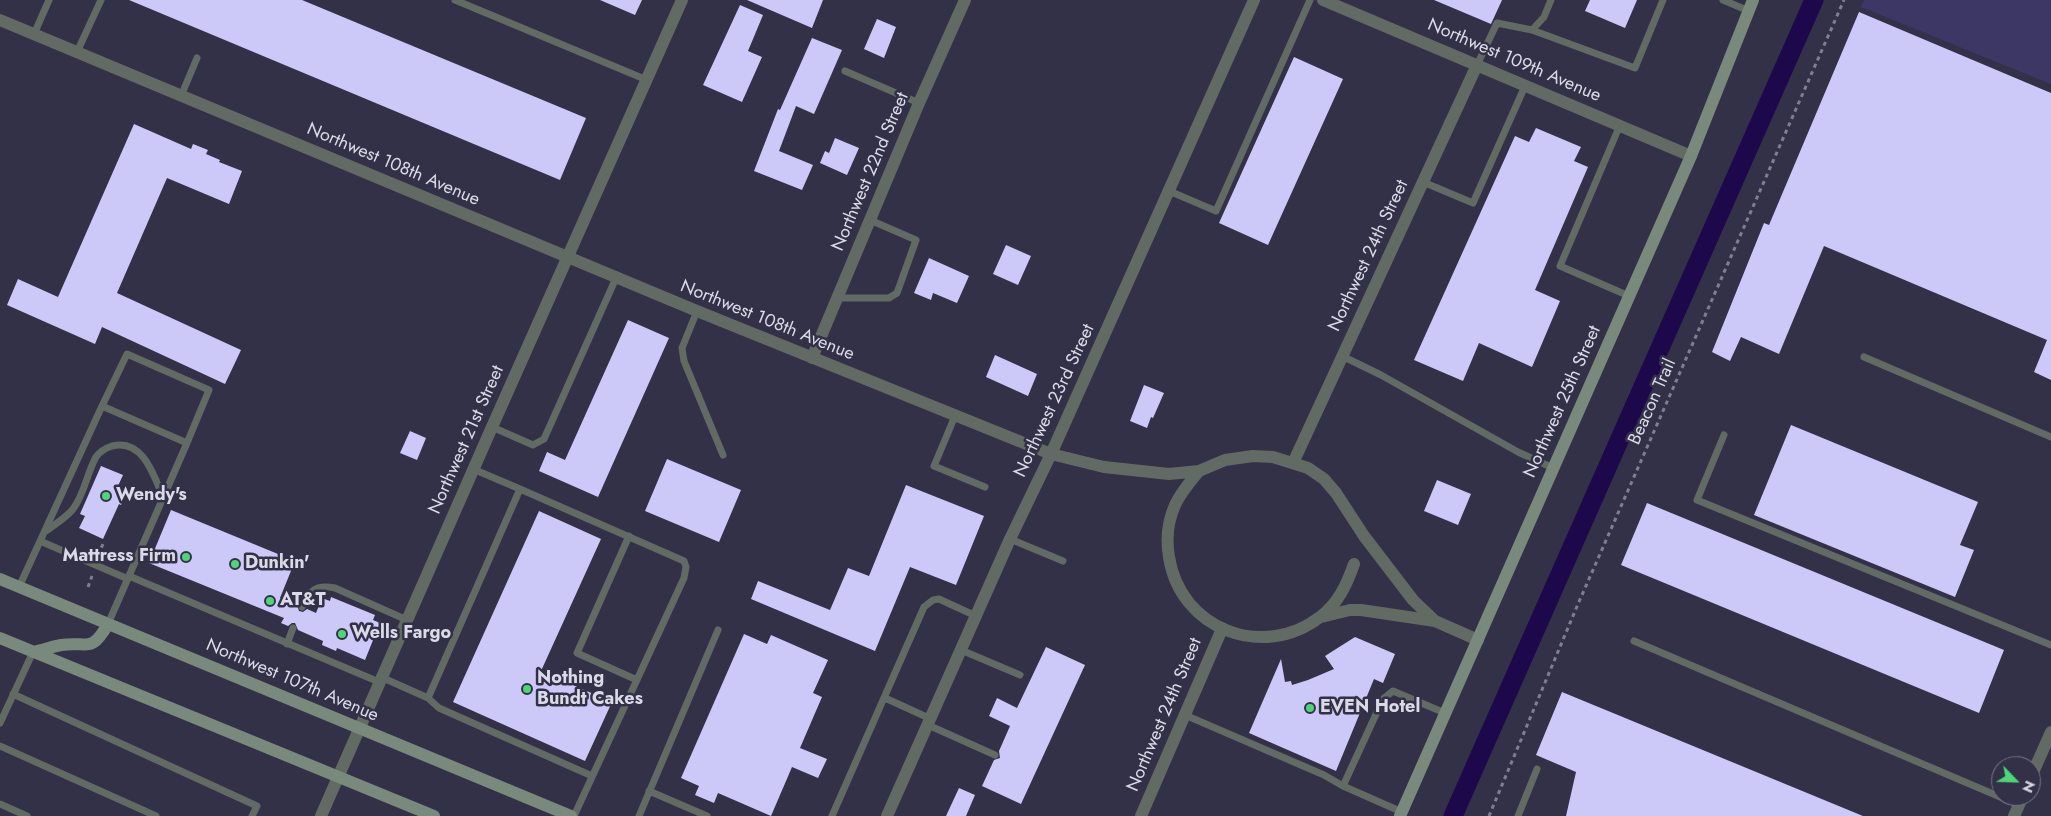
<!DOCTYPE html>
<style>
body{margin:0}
#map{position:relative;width:2051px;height:816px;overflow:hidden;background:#333147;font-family:Jost,sans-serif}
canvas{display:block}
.north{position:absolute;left:1991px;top:756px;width:50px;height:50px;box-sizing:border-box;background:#333147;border:1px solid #767587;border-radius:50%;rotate:114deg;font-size:14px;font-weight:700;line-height:20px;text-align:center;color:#dbdae8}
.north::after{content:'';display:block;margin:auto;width:18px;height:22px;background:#4cd676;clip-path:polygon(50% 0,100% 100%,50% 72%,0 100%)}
</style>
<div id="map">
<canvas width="2051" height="816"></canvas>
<div class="north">N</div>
</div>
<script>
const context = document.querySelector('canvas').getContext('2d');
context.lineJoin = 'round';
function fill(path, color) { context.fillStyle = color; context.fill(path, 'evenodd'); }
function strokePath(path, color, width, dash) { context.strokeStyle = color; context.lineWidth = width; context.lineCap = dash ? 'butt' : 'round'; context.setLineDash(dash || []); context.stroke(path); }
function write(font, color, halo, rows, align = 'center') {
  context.font = font + ' Jost,sans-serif'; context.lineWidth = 5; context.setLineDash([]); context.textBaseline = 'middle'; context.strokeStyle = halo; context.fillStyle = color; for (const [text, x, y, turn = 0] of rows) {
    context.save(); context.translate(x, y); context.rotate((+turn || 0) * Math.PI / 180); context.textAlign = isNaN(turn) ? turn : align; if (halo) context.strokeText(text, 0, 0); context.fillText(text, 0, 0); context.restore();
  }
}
fill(new Path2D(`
 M1864,0H2051V84L1861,7Z`), '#3d3766');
strokePath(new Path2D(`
 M1453,816L1814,0`), '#1d084b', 19);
fill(new Path2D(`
 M129,0H302L586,118L560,180Z
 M600,0H642L635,15Z
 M747,0H823L812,28Z
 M1434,0H1502L1491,24Z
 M1590,0H1637L1625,28L1585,11Z
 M740,5L763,15L748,51L762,57L742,102L703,85Z
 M1859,12L2051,93V380L2034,372L2047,340L1824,246L1779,354L1741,337L1730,361L1712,352L1764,223L1769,225Z
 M877,19L896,27L884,58L864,49Z
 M812,38L842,50L814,114L796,106L779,151L813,165L802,190L754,171L778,109L780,110Z
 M1294,57L1343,79L1268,245L1219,223Z
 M134,124L191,149L193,144L208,150L206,154L220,160L219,162L242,171L229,204L167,178L117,293L241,350L225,384L102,327L95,344L7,305L18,279L58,297Z
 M1536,128L1581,147L1574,161L1588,167L1535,290L1560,301L1532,367L1479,343L1463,381L1414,360L1515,136L1529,142Z
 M835,138L859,148L847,175L820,163L825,151L829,153Z
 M1006,245L1031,256L1018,285L993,274Z
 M929,258L969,276L957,303L933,293L931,300L914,293Z
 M628,320L669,338L598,497L539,471L547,452L565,460Z
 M995,355L1037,374L1028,396L986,377Z
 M1144,385L1164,393L1153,418L1151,417L1147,428L1130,421Z
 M1791,425L1978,502L1960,545L1974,550L1955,597L1754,515Z
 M410,431L426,438L417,460L400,453Z
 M667,459L741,490L719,542L645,511Z
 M101,466L123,475L118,486L128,490L121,505L119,504L103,539L79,528L85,516L80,514Z
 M1437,480L1471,494L1458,525L1424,511Z
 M906,485L984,516L956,585L910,567L875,651L751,599L758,581L830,610L848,568L869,576Z
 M1647,503L2004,650L1979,713L1621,565Z
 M171,510L295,561L280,598L297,605L299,611L303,612L307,609L316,613L322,598L330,601L331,597L375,615L373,620L380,623L365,660L337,648L336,651L322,645L323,641L298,630L295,623H292L288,626L281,623L284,618L149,563Z
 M539,511L601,539L541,671L612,702L585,761L453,702Z
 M744,634L767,644L771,635L828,660L813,693L822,697L800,748L827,759L818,778L792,767L771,816L718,793L714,803L695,795L699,786L681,778Z
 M1355,637L1395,654L1383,683L1374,679L1336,771L1249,733L1281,659L1285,682L1291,681L1292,685L1308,680L1334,669L1325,656Z
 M1046,647L1085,665L1021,804L982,786L994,760L1000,758L999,751L1010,726L989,716L997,698L1017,708Z
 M1562,692L1863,816H1566L1576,772L1536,755Z
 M959,788L975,795L966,816H946Z`), '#ccc9f9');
strokePath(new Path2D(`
 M98,555L103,544
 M88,587L92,576
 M1489,816L1578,604L1844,0`), '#807f91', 3, [4, 4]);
strokePath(new Path2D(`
 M455,0L647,80
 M1723,0L1749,11
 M1532,30L1635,68L1663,0
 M34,34L49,0
 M77,52L101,0
 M1477,65L1497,23L1532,30L1544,17L1551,0
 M845,71L919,103
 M181,96L197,58
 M1620,125L1560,266L1629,296
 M1423,182L1473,203L1525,86
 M1169,191L1216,211L1310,0
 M836,298H889L897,293L916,240L870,220
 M697,311L682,348L684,361L723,455
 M1342,356L1381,375L1518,452L1553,468
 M1864,357L2051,437
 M102,406L127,354L209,390L187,443
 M955,416L934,466L985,487
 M492,427L533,445L544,439L616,278
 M1724,435L1697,500L2051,645
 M473,469L520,489
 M46,531C55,524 66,518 73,509C84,495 87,473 96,457C100,451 106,448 112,446C143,438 154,476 163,497
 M629,536L577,653L637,680
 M1010,539L1063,561
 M40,541L128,579
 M129,576L379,682
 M19,587L102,406L187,443L108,624
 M302,607C310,590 316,584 335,588L407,620
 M1634,641L2019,805
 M287,644L293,628
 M961,650L1020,675
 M381,677L428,698
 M13,694L257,806L252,816
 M885,698L931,719
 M1185,715L1324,775L1343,786
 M0,723L33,652
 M928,725L995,755
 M0,746L156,816
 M649,791L707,816
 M0,804L27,816
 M1402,812L1343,786L1383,699L1393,691L1445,713
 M574,816L684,578L686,567L684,561L520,489L428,698L439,708L592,776
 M639,816L718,630
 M832,816L924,607L933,600L939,599L976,616
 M1518,816L1537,769`), '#616b63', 7);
strokePath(new Path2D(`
 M1323,0L1691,156
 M0,20L697,311L1051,454L1104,467L1169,474L1199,471L1225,460L1253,456L1273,457L1308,468L1324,479L1336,493L1364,536L1413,600L1435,621L1478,640
 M812,358L919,103L965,0
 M1293,463L1477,65
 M1199,471C1190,482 1181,492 1175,505C1168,521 1166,540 1169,557C1180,629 1263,661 1320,617C1338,604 1347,584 1354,564
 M1321,617L1350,610H1361L1435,621
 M887,816L1010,539L1051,454L1254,0
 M1141,816L1222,629`), '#616b63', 12);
strokePath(new Path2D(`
 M2031,777L2051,732
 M321,816L492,427L682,0
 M2014,816L2023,796`), '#616b63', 12);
strokePath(new Path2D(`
 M0,579L571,816
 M0,638L434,816
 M33,652C42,650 51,647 61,645C88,641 91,654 108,624
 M1400,816L1691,156L1753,0`), '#79897c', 12);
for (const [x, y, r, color] of [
 [106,496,5,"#4cd676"],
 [186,557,5,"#4cd676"],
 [235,564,5,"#4cd676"],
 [270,601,5,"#4cd676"],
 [342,634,5,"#4cd676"],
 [527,689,5,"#4cd676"],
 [1310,708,5,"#4cd676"]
]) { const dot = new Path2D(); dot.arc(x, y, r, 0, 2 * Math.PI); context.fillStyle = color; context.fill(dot); strokePath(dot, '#333147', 2); }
write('18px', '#dbdae8', '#333147', [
 ["Northwest 109th Avenue",1514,61,23],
 ["Northwest 108th Avenue",393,165,23],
 ["Northwest 22nd Street",871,172,-67],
 ["Northwest 24th Street",1369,256,-65],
 ["Northwest 108th Avenue",767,321,22],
 ["Northwest 23rd Street",1055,401,-65],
 ["Northwest 25th Street",1563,402,-66],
 ["Beacon Trail",1653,402,-66],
 ["Northwest 21st Street",467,440,-66],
 ["Northwest 107th Avenue",292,681,23],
 ["Northwest 24th Street",1165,715,-67]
]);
write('bold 18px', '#dbdae8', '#333147', [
 ["Wendy's",116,496],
 ["Mattress Firm",176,557,"right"],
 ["Dunkin'",245,564],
 ["AT&T",280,601],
 ["Wells Fargo",352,634],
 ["Nothing",537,679],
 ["Bundt Cakes",537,700],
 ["EVEN Hotel",1320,708]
], 'left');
</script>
